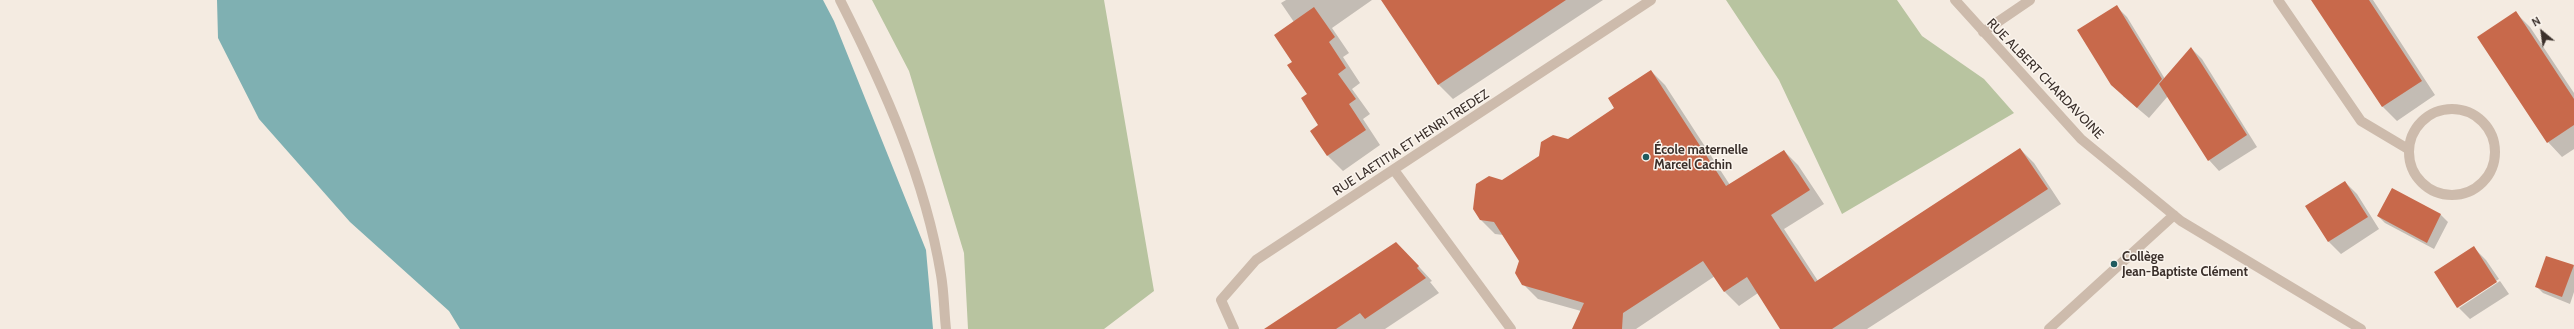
<!DOCTYPE html>
<meta charset="utf-8">
<style>
body{margin:0}
#map{position:relative;width:2574px;height:329px;overflow:hidden;background:#f4ebe1;font-family:Cabin,sans-serif}
canvas{display:block}
.north{position:absolute;left:2522px;top:12px;width:40px;height:40px;-webkit-text-stroke:3px #fbf5ee;paint-order:stroke;rotate:331deg;font-size:11px;font-weight:700;line-height:16px;text-align:center;color:#3b302b}
.north::after{content:'';display:block;margin:auto;width:14px;height:18px;background:#3b302b;clip-path:polygon(50% 0,100% 100%,50% 72%,0 100%)}
</style>
<div id="map">
<canvas width="2574" height="329"></canvas>
<div class="north">N</div>
</div>
<script>
const context = document.querySelector('canvas').getContext('2d');
context.lineJoin = 'round';
function fill(path, color) { context.fillStyle = color; context.fill(path, 'evenodd'); }
function strokePath(path, color, width, dash) { context.strokeStyle = color; context.lineWidth = width; context.lineCap = dash ? 'butt' : 'round'; context.setLineDash(dash || []); context.stroke(path); }
function write(font, color, halo, rows, align = 'center') {
  context.font = font + ' Cabin,sans-serif'; context.lineWidth = 3; context.setLineDash([]); context.textBaseline = 'middle'; context.strokeStyle = halo; context.fillStyle = color; for (const [text, x, y, turn = 0] of rows) {
    context.save(); context.translate(x, y); context.rotate((+turn || 0) * Math.PI / 180); context.textAlign = isNaN(turn) ? turn : align; if (halo) context.strokeText(text, 0, 0); context.fillText(text, 0, 0); context.restore();
  }
}
fill(new Path2D(`
 M872,0H1104L1154,291L1104,329H968L964,253L909,71Z
 M1726,0H1897L1922,36L1984,79L2014,113L1842,214L1779,80Z`), '#b8c4a0');
fill(new Path2D(`
 M217,0H823L834,21L926,250L933,329H460L449,311L350,222L259,119L218,38Z`), '#7fb0b2');
fill(new Path2D(`
 M1286,0H1372L1332,28L1349,53L1343,57L1360,83L1352,89L1370,114L1363,119L1380,145L1343,171L1328,156L1311,131L1320,125L1294,62V22L1281,3Z
 M1382,0H1603L1453,99L1438,84Z
 M2312,0H2373L2435,95L2397,121L2382,106Z
 M2116,6L2127,17L2165,79L2191,48L2202,59L2257,147L2219,171L2209,160L2168,96L2149,118L2123,96Z
 M2516,13L2530,27L2574,93V149L2562,157L2548,142Z
 M1651,71L1665,85L1730,185L1784,151L1798,165L1824,204L1784,229L1818,281L2020,149L2034,163L2061,204L1867,329H1781L1758,293L1739,306L1725,292L1715,276L1636,329H1573L1581,311L1538,299L1523,284L1520,261L1503,235L1495,234L1481,220L1502,181L1616,109Z
 M2345,182L2357,194L2379,229L2341,254L2329,242L2306,206Z
 M2392,189L2441,215L2448,222L2434,249L2385,223L2378,216Z
 M2474,248L2486,260L2499,279L2459,305V308L2500,281L2509,294L2470,319L2458,307Z
 M1410,257L1432,281L1430,282L1439,293L1385,329H1290Z
 M2547,257L2574,266V292L2570,304L2543,293L2536,286Z`), '#0003');
fill(new Path2D(`
 M1381,0H1566L1438,85Z
 M2311,0H2369L2422,81L2382,107Z
 M2117,5L2162,79L2137,108L2111,85L2077,30Z
 M1314,7L1335,37L1329,42L1346,68L1338,74L1356,99L1349,104L1366,130L1327,156L1310,131L1318,125L1301,98L1307,94L1287,65L1292,62L1274,35Z
 M2516,11L2574,99V125L2547,143L2477,37Z
 M2191,47L2247,135L2208,161L2159,84Z
 M1651,70L1726,186L1784,150L1810,190L1771,215L1815,282L2020,148L2048,189L1832,329H1780L1747,277L1724,292L1703,261L1623,313L1622,329H1572L1584,303L1522,285L1515,273L1519,261L1494,222L1480,220L1473,209L1476,184L1489,176L1502,180L1539,156L1541,142L1553,135L1568,139L1614,108L1608,98Z
 M2345,181L2368,217L2328,242L2305,206Z
 M2392,188L2441,214L2427,243L2377,216Z
 M1396,242L1419,266L1417,268L1426,278L1365,319L1360,313L1336,329H1264Z
 M2474,246L2497,282L2457,308L2434,272Z
 M2546,256L2574,265L2562,297L2535,287Z`), '#c8694b');
strokePath(new Path2D(`
 M840,0C884,87 925,178 941,275C944,292 944,311 946,329
 M1955,0L2081,139L2181,221L2361,329
 M2278,0L2361,121L2408,149
 M1983,32L2030,0
 M2409 152a43 43 0 1 1 86 0a43 43 0 1 1-86 0Z
 M1394,170L1511,329
 M1234,329L1221,300L1256,260L1651,0
 M2049,329L2174,215`), '#cdbbac', 10);
for (const [x, y, r, color] of [
 [1646,157,4,"#1f5a5e"],
 [2114,264,4,"#1f5a5e"]
]) { const dot = new Path2D(); dot.arc(x, y, r, 0, 2 * Math.PI); context.fillStyle = color; context.fill(dot); strokePath(dot, '#fbf5ee', 1.5); }
write('13px', '#3b302b', '#fbf5ee', [
 ["RUE ALBERT CHARDAVOINE",2045,79,46],
 ["RUE LAETITIA ET HENRI TREDEZ",1411,143,-33]
]);
write('bold 13px', '#3b302b', '#fbf5ee', [
 ["École maternelle",1654,150],
 ["Marcel Cachin",1654,165],
 ["Collège",2122,257],
 ["Jean-Baptiste Clément",2122,272]
], 'left');
</script>
